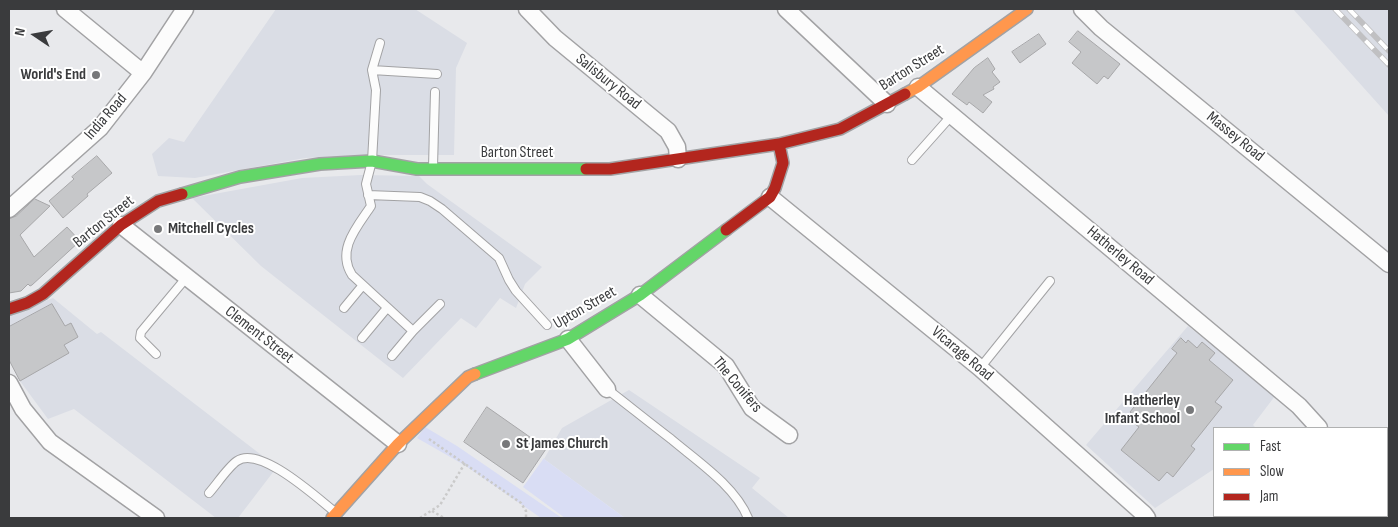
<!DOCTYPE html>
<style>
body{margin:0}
#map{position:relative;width:1398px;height:527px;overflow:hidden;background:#e8e9ec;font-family:"Sofia Sans Condensed",sans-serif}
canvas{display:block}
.frame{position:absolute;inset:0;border:10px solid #3a3b3d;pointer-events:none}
.legend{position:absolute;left:1213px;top:427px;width:175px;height:90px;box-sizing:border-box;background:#fff;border:1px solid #b0b1b1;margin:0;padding:6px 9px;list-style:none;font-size:15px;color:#3a3b3d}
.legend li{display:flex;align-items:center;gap:10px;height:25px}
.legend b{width:25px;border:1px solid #b0b1b1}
.north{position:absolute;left:10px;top:10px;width:50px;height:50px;-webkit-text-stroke:4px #fff;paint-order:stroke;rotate:282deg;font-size:14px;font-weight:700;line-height:20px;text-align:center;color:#3a3b3d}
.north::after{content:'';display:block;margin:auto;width:18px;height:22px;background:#3a3b3d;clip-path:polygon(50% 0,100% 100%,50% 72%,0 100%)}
</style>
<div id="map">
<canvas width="1398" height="527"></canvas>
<div class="frame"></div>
<ul class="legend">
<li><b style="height:6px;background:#63d668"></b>Fast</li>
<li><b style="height:6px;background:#ff974d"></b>Slow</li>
<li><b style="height:6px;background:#b3261e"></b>Jam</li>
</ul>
<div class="north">N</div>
</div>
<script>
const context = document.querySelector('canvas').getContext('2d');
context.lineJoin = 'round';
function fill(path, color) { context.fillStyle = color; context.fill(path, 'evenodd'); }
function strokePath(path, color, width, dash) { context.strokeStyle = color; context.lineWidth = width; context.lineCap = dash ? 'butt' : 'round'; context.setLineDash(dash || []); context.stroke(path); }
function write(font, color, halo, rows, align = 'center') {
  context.font = font + ' "Sofia Sans Condensed",sans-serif'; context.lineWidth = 4; context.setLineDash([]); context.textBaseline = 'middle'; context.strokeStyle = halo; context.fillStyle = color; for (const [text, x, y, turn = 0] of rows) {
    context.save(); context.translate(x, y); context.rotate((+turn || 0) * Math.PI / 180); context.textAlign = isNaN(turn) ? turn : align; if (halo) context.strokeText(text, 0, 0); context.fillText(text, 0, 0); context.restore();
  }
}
fill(new Path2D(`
 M276,9H415L467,43L456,68L454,155H364L305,158L195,178L158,176L152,154L169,138L184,142Z
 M1293,9H1389V116Z
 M361,175L419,176L427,184L542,267L525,284L516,308L500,298L476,328L461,318L403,378L261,266L192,198L302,178Z
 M53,298L97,334L101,332L277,467L238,518H216L74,409L48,419L20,381L9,360V315Z
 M1188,326L1275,396L1253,425L1256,428H1214V469L1155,508L1086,445Z
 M629,390L760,478L752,488L789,518H625L544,459L562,428Z`), '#dadde5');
fill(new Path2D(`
 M425,427L457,446L562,518H541L466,466L417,438Z
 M544,458V459L625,518H565L523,487Z`), '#d9ddf4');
const building = new Path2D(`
 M1078,31L1120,64L1108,79L1104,76L1097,84L1072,63L1081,52L1069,42Z
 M1039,34L1046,44L1020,63L1012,52Z
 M988,58L995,69L992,72L1000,82L993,87L994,89L983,95L992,102L983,113L969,102L967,105L952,94L974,68Z
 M97,156L112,173L87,194L88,196L63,218L49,201L74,179L72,177Z
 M35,199L50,206L20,235L34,257L67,227L80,241L32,285L30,286L28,284L21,291L9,293V219L16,216Z
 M52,304L65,326L71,323L78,337L64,345L69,353L20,381L9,360V327Z
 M1181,338L1186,343L1188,340L1197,348L1202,342L1215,353L1209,360L1233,380L1215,402L1222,407L1191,446L1195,449L1173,477L1167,472L1159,481L1121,450L1139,427L1135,424L1139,419L1130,412L1177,353L1172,349Z
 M487,407L537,442L538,440L548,446L523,483L464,442Z`);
fill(building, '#c6c7c9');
strokePath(building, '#a7a7a9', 1);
const lane = new Path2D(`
 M380,43L372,70L376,90L372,161L366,184L371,206C357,227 336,250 352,275L413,331
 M372,70L437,74
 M912,160L952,115
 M433,167L435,92
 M368,195L420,197L430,201L442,209L499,258L509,280L516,291L547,325
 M344,308L363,285
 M362,338L387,308
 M156,354L140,338L141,332L186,278
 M392,356L413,331L440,304
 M980,368L1050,281
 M607,389C629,406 650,423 671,439C697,461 735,486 748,518
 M209,493C217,484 228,467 237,461C260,445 317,498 335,512`);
const street = new Path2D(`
 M65,9L143,73
 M527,9L555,38L668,131L677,147L678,159
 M786,9L887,104
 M1082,9L1101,28L1389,264
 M918,87L1299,406L1319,428
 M770,197L980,368L1144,514L1147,518
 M9,209L100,128L143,73L185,9
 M121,225L398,444
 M640,295L726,366L752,408L789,435
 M568,339L607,389
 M9,383L23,409L50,442L156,518
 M1387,487L1389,486
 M1370,516L1371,518
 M1327,518L1332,516`);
const fast = new Path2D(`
 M182,194L240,177L320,164L372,161L417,169H586
 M475,374L568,339L640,295L726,230`);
const slow = new Path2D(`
 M905,94L918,87L1027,9
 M332,518L398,444L468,377L475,374`);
const jam = new Path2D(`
 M586,169H610L779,144L840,129L905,94
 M726,230L770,197L775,188L783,163L779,144
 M9,309L27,303L43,294L121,225L158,201L182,194`);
strokePath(lane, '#a2a2a4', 10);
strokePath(street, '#a2a2a4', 19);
strokePath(fast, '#a2a2a4', 14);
strokePath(slow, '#a2a2a4', 14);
strokePath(jam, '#a2a2a4', 14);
strokePath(new Path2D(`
 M429,439L521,503L526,511V518
 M432,511L444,518
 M420,518L440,505L465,463`), '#cacaca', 2.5, [2.5, 2.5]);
strokePath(lane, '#fcfcfc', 8);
strokePath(street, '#fcfcfc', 16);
strokePath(fast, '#63d668', 11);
strokePath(slow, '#ff974d', 11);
strokePath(jam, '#b3261e', 11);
const rail = new Path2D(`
 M1335,9L1389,65
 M1349,9L1389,51`);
strokePath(rail, '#c0c0c2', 5.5);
strokePath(rail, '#fff', 4, [11]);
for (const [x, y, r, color] of [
 [96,75,5,"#77787a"],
 [158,229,5,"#77787a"],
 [1190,410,5,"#77787a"],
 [506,444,5,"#77787a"]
]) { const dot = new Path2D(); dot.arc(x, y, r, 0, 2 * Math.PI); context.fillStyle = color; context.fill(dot); strokePath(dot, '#fff', 2); }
write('16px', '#3a3b3d', '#fff', [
 ["Barton Street",912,68,-32],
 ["Salisbury Road",608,82,39],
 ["India Road",106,117,-49],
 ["Massey Road",1235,137,39],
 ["Barton Street",517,153],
 ["Barton Street",104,222,-39],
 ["Hatherley Road",1120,256,40],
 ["Upton Street",585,308,-30],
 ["Clement Street",259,335,38],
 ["Vicarage Road",962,354,40],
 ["The Conifers",737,385,50]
]);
write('bold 16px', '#3a3b3d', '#fff', [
 ["World's End",86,75],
 ["Mitchell Cycles",168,229,"left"],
 ["Hatherley",1180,401],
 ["Infant School",1180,419],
 ["St James Church",516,444,"left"]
], 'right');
</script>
